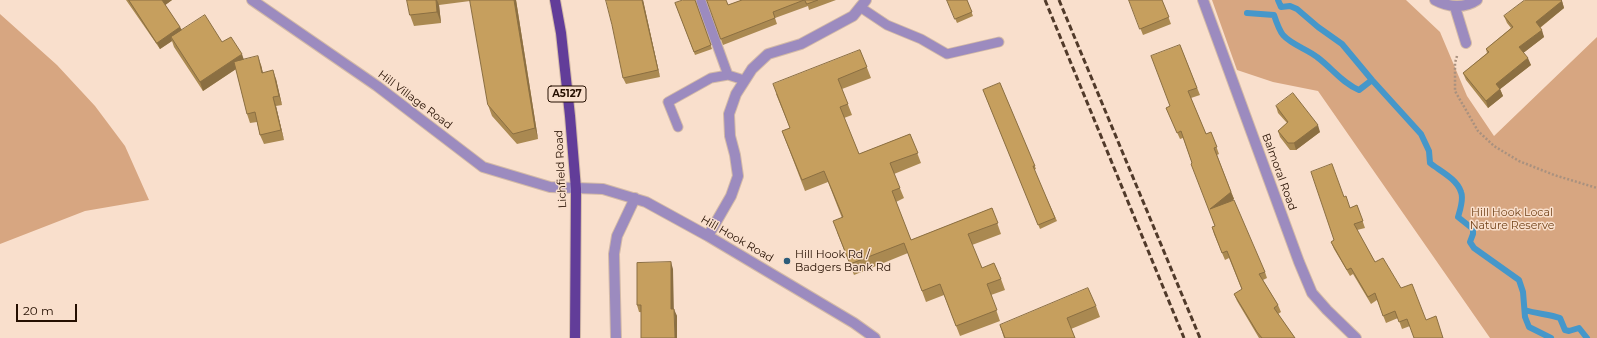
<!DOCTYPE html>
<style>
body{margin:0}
#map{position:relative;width:1597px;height:338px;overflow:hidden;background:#f9dfcc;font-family:Montserrat,sans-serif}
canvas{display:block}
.scale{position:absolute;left:16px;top:304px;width:61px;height:18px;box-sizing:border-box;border:2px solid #250f00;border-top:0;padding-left:5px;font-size:12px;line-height:14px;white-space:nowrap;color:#250f00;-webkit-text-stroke:3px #f9dfcc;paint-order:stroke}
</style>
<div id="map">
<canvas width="1597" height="338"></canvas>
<div class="scale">20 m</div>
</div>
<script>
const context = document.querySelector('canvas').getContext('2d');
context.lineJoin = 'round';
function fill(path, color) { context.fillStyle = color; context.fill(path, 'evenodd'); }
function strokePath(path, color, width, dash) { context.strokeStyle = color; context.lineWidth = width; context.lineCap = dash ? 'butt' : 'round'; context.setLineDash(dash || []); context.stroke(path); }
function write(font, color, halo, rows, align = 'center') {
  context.font = font + ' Montserrat,sans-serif'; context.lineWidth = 3; context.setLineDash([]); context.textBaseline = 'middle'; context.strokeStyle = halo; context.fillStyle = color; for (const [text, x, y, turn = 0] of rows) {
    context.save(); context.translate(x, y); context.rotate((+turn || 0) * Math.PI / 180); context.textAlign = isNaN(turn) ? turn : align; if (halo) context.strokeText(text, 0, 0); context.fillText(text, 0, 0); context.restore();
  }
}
fill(new Path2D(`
 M1212,0H1406L1440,32L1467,96L1494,136L1597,37V338H1490L1318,91L1273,82L1237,70Z
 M0,14L57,65L95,106L125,146L149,200L85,211L0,244Z`), '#d7a681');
strokePath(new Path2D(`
 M1278,0L1281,7L1290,6L1297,9L1318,27L1342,44L1372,80L1421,134L1429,151L1430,163C1440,171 1457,179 1461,192C1464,199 1460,210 1458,217L1473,229V234L1470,242L1474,248L1519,280L1523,292L1525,317L1529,327L1551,338
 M1247,13L1274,15C1276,21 1279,30 1283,35C1292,45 1307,49 1317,57C1332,68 1342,83 1359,90L1372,80
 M1525,310C1537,314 1549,314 1560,318L1565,330L1569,331L1579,328L1587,338`), '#4597ca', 6);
const lane = new Path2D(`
 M701,1L728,75
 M860,7L887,25L921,39L947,54L999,42
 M678,127L668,102L711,78L728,75L744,80`);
const street = new Path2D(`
 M252,0L377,86L483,167L550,187L603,189L646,202L708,236L854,323L875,338
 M1203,0L1299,262L1312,293L1327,310L1356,338
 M1435,0C1448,7 1464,9 1477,0
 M1455,7L1466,43
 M708,236L731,196L738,176L735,155L730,136L729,114L736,94L752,69L768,54L801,44L853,16L866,0
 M616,338L614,254L617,236L635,198`);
const primary = new Path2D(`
 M555,0L561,33L570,116L576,189L575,338`);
strokePath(lane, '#d3baa7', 11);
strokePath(street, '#d3baa7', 12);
strokePath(primary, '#d3baa7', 12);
strokePath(new Path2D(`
 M1457,56L1455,63V91L1478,131L1494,146L1519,161L1554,175L1597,188`), '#a9917f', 2.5, [2, 2]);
strokePath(lane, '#9c8bbf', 9);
strokePath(street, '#9c8bbf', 10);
strokePath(primary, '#623d99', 10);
strokePath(new Path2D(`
 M1045,0L1184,338
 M1059,0L1200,338`), '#513a2a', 3, [6, 3]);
fill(new Path2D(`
 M126,0H172L165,5L180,27L182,30L222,42L244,60L261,65L263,73L276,79L282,105L276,106L284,140L264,144L260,135L257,122L250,123L247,114L236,69L203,91L174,47L172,41L160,49Z
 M407,0H516L538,139L517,144L492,116L488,105L470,1L439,5L441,23L414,26L410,15Z
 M643,0L660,77L626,84L623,78Z
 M695,0L712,49L695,55L675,3Z
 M707,0L728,5L742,0H836L809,10L808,6L775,18L777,24L723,45Z
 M947,0H967L973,16L957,23Z
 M1129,0H1162L1171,24L1143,35Z
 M1562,1L1564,8L1540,28L1544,37L1523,53L1531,65L1500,89L1503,96L1488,108L1466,80L1463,73L1487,53L1486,49L1511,28L1507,23L1504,16Z
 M1180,45L1200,95L1191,98L1206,134L1211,132L1219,154L1217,155L1234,199L1231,201L1265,272L1267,278L1263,280L1278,305L1281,312L1278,314L1295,338H1259L1237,301L1234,294L1242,290L1229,258L1225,260L1214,234L1212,227L1215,226L1183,138L1180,139L1166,108L1170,106Z
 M860,50L871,78L842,89L852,115L844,118L859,154L910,134L921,163L894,174L904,198L896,202L911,240L992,208L1001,234L972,245L982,268L1001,279L1005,290L991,295L1000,321L960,336L944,295L926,302L908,253L854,275L837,232L842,218L828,182L805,191L782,131L790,128L776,94Z
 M1000,83L1036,169L1034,170L1057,221L1040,229L983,90Z
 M1276,106L1320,132L1296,150H1290L1280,137L1278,131L1287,123L1278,113Z
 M1357,205L1365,228L1357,230L1375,262L1401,288L1410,326L1402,329L1398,318L1386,323L1377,300L1371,304L1353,274L1350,276L1334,249L1331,242L1334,240L1350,208Z
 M673,269V309L677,316L639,312L637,305Z
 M1096,306L1100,317L1071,329L1075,338H1004L1000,325Z`), '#aa8951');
fill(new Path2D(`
 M161,0H172L164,6Z
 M436,0H437L439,5L441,23L437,12Z
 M514,0H516L538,139L535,128Z
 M642,0H643L660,77L658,70Z
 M1562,1L1564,8L1538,29L1536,22Z
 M180,27L183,33L171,37L172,41L160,49L157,43Z
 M1542,30L1544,37L1522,54L1519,47Z
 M242,54L245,63L203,91L200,82Z
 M258,56L261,65L265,82L262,73Z
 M1528,58L1531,65L1499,90L1496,84Z
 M273,70L276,79L282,105L279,96Z
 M1500,89L1503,96L1488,108L1486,101Z
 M273,97L276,106L284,140L281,130Z
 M1318,125L1320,132L1296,150L1294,143Z
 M1231,192L1234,199L1212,215L1210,209Z
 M671,262L673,269L674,316L671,309Z
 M674,309L677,316V338H675Z`), '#8b6f42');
const building = new Path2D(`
 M129,0H162L180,27L157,43Z
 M407,0H436L437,12L410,15Z
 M470,0H514L535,128L513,134L488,105Z
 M606,0H642L658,70L623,78L612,25Z
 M683,0H695L711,45L694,52L675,3Z
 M707,0H726L728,5L742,0H804L773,12L775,18L721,39Z
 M805,0H818L807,4Z
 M947,0H967L972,12L955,19Z
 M1129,0H1162L1169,17L1140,29Z
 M1525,0H1561L1562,1L1536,22L1542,30L1519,47L1528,58L1496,84L1500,89L1486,101L1463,73L1489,52L1486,49L1513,27L1504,16Z
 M205,15L222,42L231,37L242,54L200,82L171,37Z
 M1180,45L1197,88L1188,91L1206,134L1211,132L1217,147L1214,148L1231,192L1210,209L1234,200L1265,272L1259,274L1278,305L1274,308L1295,338H1262L1257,332L1234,294L1242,289L1227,251L1222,253L1212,227L1215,226L1191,164L1192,163L1181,131L1177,133L1166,108L1170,106L1151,56Z
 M860,50L867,67L838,79L848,104L840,107L859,154L910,134L918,153L890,163L900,188L892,191L911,240L992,208L998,223L968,234L982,268L994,263L1001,279L987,284L997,310L956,326L940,284L922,291L904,243L850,264L833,221L843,217L824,171L802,180L782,131L790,128L773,84Z
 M258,56L262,73L273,70L279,96L273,97L281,130L260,135L255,112L247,114L234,62Z
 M1000,83L1035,166H1033L1055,218L1038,225L983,90Z
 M1293,93L1318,125L1294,143H1288L1278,131L1288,122L1276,106Z
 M1332,164L1344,197L1346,196L1350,208L1357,205L1363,221L1354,224L1375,262L1383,258L1401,288L1412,284L1426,320L1436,316L1443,338H1414L1407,319L1399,322L1395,311L1383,316L1375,293L1368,297L1351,268L1347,270L1331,242L1334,240L1311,172Z
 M671,262V309H674L675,338H641V305H637V263Z
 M1088,288L1096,306L1067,318L1075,338H1005L1000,325Z`);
fill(building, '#c69f5e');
strokePath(building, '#8b6f42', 1);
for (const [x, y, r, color] of [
 [787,261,4,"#2c5c7a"]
]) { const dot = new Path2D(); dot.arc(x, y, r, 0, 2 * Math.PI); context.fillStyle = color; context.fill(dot); strokePath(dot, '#f9dfcc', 1.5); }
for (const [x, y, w] of [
 [567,94,38]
]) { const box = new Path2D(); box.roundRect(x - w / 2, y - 8, w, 16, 3); context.fillStyle = '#f9dfcc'; context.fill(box); strokePath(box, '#250f00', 1); }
write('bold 10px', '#250f00', null, [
 ["A5127",567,94]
]);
write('11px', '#250f00', '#f9dfcc', [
 ["Hill Village Road",415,100,37],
 ["Lichfield Road",561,169,-93],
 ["Balmoral Road",1279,172,70],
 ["Hill Hook Road",737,239,30]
]);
write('11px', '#73441b', '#f9dfcc', [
 ["Hill Hook Local",1512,213],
 ["Nature Reserve",1512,226]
]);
write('11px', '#250f00', '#f9dfcc', [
 ["Hill Hook Rd /",795,255],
 ["Badgers Bank Rd",795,268]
], 'left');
</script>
